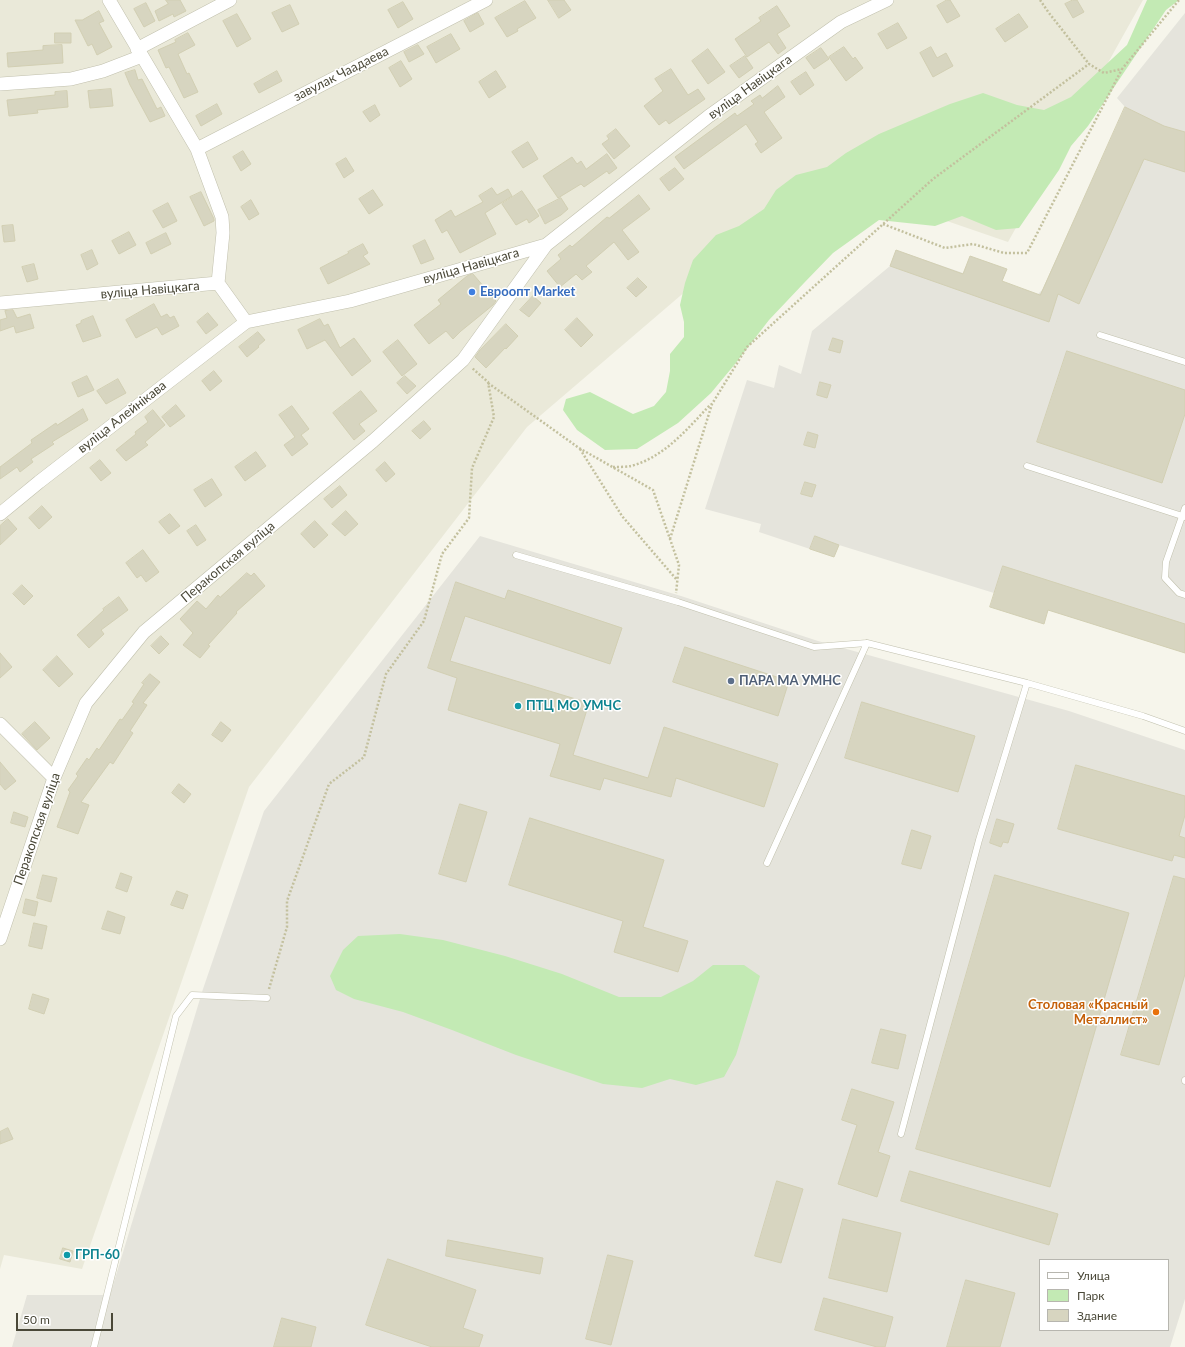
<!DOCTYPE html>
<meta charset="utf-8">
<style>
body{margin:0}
#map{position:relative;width:1185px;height:1347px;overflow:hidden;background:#f6f5eb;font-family:Lato,sans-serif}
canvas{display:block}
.legend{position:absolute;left:1039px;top:1259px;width:130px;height:72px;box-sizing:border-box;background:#fff;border:1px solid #b7b6af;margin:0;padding:5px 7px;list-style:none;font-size:12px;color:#4a4838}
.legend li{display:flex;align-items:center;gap:8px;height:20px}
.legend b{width:20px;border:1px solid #b7b6af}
.scale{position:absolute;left:16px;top:1313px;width:97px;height:18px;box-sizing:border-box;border:2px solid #4a4838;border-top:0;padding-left:5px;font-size:12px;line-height:14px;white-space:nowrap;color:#4a4838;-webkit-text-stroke:3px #fff;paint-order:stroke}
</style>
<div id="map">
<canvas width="1185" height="1347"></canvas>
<ul class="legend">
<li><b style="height:5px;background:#fff"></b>Улица</li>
<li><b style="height:11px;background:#c3eab4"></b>Парк</li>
<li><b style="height:11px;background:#d7d5c0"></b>Здание</li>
</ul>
<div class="scale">50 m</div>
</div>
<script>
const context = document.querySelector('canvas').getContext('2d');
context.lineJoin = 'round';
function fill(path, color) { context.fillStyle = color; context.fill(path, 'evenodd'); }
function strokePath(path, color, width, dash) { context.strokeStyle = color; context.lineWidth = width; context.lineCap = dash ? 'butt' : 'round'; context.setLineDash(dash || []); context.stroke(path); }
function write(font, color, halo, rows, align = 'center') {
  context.font = font + ' Lato,sans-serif'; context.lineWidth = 3; context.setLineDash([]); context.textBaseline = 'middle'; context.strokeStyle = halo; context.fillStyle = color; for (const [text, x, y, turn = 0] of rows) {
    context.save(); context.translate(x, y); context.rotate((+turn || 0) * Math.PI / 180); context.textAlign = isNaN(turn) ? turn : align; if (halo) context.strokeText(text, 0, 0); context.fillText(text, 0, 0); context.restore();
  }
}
fill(new Path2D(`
 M0,0H1143L1008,242L819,177L527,427L249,787L82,1269L4,1255L0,1269Z`), '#eae9d9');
fill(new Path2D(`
 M1185,13V653L1048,610L1044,624L990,607L994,593L839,545L834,557L759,532L761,524L705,509L747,380L774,388L779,365L801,374L812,331L890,266L896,250L963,273L970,256L1007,269L1002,282L1038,294L1044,288L1125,107L1117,98Z
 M480,536L681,596L818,641L1069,711L1185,750V1299L1170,1347H12L27,1295H110L203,989L264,811ZM1040,1260H1168V1330H1040Z`), '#e5e4dc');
fill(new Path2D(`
 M1147,0H1179L1166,10L1088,126L1071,146L1059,170L1019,228L996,230L962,216L935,226L879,220L833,253L804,283L769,320L735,364L711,393L678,423L637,449L605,450L577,430L563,410L566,399L590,392L633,414L654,406L666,392L670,371V354L684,337V322L680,305L685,283L693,260L716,235L739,226L764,209L776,190L796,175L827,167L846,153L879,134L950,104L983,93L1017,105L1044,110L1071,97L1127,45Z
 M400,934L443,940L505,956L562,974L619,997H661L693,981L713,965H744L760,976L736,1055L724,1077L696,1085L670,1079L642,1088L603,1084L516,1055L452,1030L403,1012L354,999L336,990L330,976L343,950L358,936Z`), '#c3eab4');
const building = new Path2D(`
 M166,0H180L186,11L174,17L173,14L159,21L155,11L168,4Z
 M548,0H564L571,10L559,18Z
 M947,0H950L960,16L947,23L937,6Z
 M1073,0H1077L1084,12L1073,18L1065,4Z
 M525,1L536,18L517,29L518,31L507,37L495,18Z
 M403,2L413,19L398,28L388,10Z
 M146,3L155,21L144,27L134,9Z
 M290,5L299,24L282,32L272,13Z
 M777,6L790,26L777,34L786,48L778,54L769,42L747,57L735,39L761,21L759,18Z
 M99,11L104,21L99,23L112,47L97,55L92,44L88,46L75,20H82Z
 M478,13L484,24L470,32L464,21Z
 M237,14L251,39L237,47L223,21Z
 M1019,14L1028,27L1005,42L996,29Z
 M898,23L907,38L887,49L878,34Z
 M55,33H71V43H55Z
 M188,33L195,45L178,54L187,74L189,73L198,92L184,98L169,67L166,68L158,50L176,42L175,40Z
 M451,34L460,49L436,63L427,47Z
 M62,45L63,63L8,67L7,53L43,50V46Z
 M418,45L424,54L409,62L404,52Z
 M844,47L853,59L855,57L863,68L846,81L829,57Z
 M931,47L937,58L946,53L953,66L933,77L920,53Z
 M821,48L829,59L814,69L806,58Z
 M708,49L725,72L708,84L692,61Z
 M745,56L753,68L739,78L730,66Z
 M401,61L412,79L400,87L389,68Z
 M671,69L688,95L698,89L705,99L669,124L666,120L659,125L644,106L663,91L655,79Z
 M135,70L138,80L142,79L157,109L161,107L165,116L150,122L130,85L125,73Z
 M277,71L282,81L259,93L254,84Z
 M496,71L506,87L489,98L479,82Z
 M806,72L814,85L800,95L791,82Z
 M778,86L785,97L764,112L782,138L761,153L755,144L758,142L746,124L684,169L675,157L735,113L737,116L754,104L751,101L760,95L762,98Z
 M111,89L113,106L90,108L88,91Z
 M67,91L68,107L37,110L38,113L9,116L7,100L55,95V92Z
 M217,104L222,114L201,126L196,116Z
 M375,105L380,115L370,122L363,112Z
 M1125,107L1164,126L1185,132V172L1144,159L1079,304L1058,294L1049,322L890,266L896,250L963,274L970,256L1007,269L1002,281L1040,295Z
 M616,129L630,146L614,159L602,144L609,139L607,136Z
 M528,142L538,159L523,168L512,152Z
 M243,151L251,164L241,171L233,157Z
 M607,154L617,168L609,174L607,171L584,187L581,184L558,198L543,176L572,157L577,164L581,161L586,169Z
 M346,158L354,171L344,178L336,164Z
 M675,168L684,179L669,191L660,179Z
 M492,188L497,195L508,189L512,196L485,213L496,234L460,253L447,230L442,233L435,220L451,210L455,217L483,202L479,196Z
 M373,190L383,205L369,214L359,199Z
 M522,191L539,216L529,223L527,219L516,225L502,204Z
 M201,192L214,219V221L204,226L190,197Z
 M639,195L650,209L622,230L639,252L628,260L614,242L586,266L592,272L582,280L576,274L560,287L547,271L561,259L558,255L570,245L572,247L607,217L609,218Z
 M561,198L568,209L561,215L545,224L538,210Z
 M251,200L259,214L249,220L241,207Z
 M168,203L177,221L163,228L153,211Z
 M13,225L15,241L4,242L2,226Z
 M129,232L136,245L119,254L112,241Z
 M166,233L171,244L151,254L146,243Z
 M425,240L434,259L421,264L413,246Z
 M363,244L368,253L363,256L370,264L328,284L320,268L349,253L348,252Z
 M92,250L98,264L87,270L81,255Z
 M34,264L38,279L27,282L22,267Z
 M473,274L496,301L493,305L461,331L453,339L446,331L429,344L414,325L441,304L438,300L467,276Z
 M638,278L647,287L636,297L627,288Z
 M533,296L541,303L529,317L520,310Z
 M154,304L161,317L167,314L170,318L174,316L179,326L162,335L157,327L136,338L126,320Z
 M13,310L17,318L30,314L34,328L16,333L14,326L0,331V320L7,318L5,311Z
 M208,313L218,325L206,334L197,322Z
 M93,316L101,336L83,342L76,325L81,323V321Z
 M577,318L593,335L581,347L565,330Z
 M320,319L324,326L328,324L340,348L354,338L371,361L352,376L325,340L307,349L298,330Z
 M506,324L518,336L506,349L505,348L486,368L475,357L480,350Z
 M258,332L265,340L258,346L259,347L247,357L239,347Z
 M833,338L843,341L840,353L829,350Z
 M398,340L417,364L402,376L383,352Z
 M1067,351L1185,390V414L1162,483L1037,442Z
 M214,371L222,381L210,391L202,381Z
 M87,376L94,390L78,397L72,383Z
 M405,376L416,386L407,394L397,383Z
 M118,379L126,393L106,404L97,391Z
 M820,382L831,385L827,398L817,395Z
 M361,391L377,411L359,424L365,431L354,440L333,413Z
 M176,405L185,416L170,427L162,417Z
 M292,406L309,429L301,435L308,444L292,456L284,445L295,437L279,415Z
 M83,409L88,420L52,442L54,444L31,459L33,462L20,472L17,467L0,479V467L32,443L31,440L56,423L57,425Z
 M153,410L165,425L145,442L148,445L126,461L116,450L136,434L135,432L148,422L145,417Z
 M424,421L431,429L420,439L412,431Z
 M808,432L818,435L815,448L804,445Z
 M256,452L266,466L245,481L235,467Z
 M100,460L111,473L101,481L90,468Z
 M385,462L395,474L386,482L376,470Z
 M212,479L222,495L205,507L194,490Z
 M805,482L816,485L812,497L801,494Z
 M340,486L347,495L332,508L324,499Z
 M42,506L52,517L39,529L29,518Z
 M346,511L358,524L345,536L332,524Z
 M170,514L180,526L169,534L159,522Z
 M8,519L17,529L0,545V526Z
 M315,521L328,535L314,548L301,534Z
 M196,525L206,540L197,546L187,531Z
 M815,536L839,545L834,557L810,549Z
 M143,550L159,572L146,582L141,575L137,578L126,563Z
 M1003,566L1185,624V653L1048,610L1044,624L990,607Z
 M247,573L251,576L254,573L265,586L236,612L237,613L208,645L210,646L200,658L183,645L193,633L180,619L197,601L206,609L218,595L220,597Z
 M456,582L505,599L508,590L622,628L610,664L465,616L450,661L589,703L573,755L648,778L664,727L778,764L764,807L676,778L671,797L604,778L600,790L550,776L556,758L560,744L448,710L457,678L428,668Z
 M22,585L33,596L24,605L13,594Z
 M119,597L128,610L101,630L104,634L89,648L77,635L104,610L103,609Z
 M161,636L169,644L159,654L151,646Z
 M685,647L789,681L778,716L673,682Z
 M0,653L12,667L0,678Z
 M57,656L73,674L59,687L43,670Z
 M150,674L160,682L143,703L147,705L130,731L133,733L113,764L110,762L81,802L89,805L78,834L57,827L70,792L68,790L78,776L76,774L87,758L89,760L97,748L99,750L120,719L122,720L134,703L132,702L144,684L142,683Z
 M862,702L975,736L958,792L845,758Z
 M35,722L50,738L37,750L22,734Z
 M221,722L231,730L222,742L212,735Z
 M0,762L16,781L5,790L0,784Z
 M1076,765L1185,796V815L1179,836L1185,838V858L1174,855L1172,861L1058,829Z
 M179,784L191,794L184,803L172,793Z
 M460,804L487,812L466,882L439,874Z
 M14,812L28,817L25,827L11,823Z
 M530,818L664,860L643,927L688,941L678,972L614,952L623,921L509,885Z
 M997,819L1014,824L1008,843L1003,842L1001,847L990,843Z
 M912,830L931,836L921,869L902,864Z
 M121,873L132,877L127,892L116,888Z
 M43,875L57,878L51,902L37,898Z
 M995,875L1129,913L1050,1187L916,1149Z
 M1174,876L1185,879V974L1159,1065L1121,1055Z
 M177,891L188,895L183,909L171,905Z
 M26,899L38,902L35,916L23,913Z
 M108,911L125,917L120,934L102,929Z
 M34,923L47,926L42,949L29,946Z
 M33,994L49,999L44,1014L29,1009Z
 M881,1029L906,1035L898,1069L872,1063Z
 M852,1089L894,1102L878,1152L890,1156L877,1197L838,1184L857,1125L842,1120Z
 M8,1128L13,1139L0,1144V1132Z
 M910,1171L1058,1214L1049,1245L901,1201Z
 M777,1181L803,1189L781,1263L755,1256Z
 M843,1219L901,1233L887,1292L829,1278Z
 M448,1240L543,1258L540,1274L446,1256Z
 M63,1248L73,1251L70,1262L60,1259Z
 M608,1255L633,1261L611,1345L586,1339Z
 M388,1259L476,1290L463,1328L483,1335L479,1347H432L366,1325Z
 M966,1280L1015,1293L1000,1347H947Z
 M824,1298L893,1317L885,1347H877L815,1330Z
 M282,1318L316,1327L311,1347H274Z`);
fill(building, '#d7d5c0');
strokePath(building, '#d2cfb3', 1);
const lane = new Path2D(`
 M1100,335L1185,362
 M1027,466L1185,517
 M1185,508L1166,562L1165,578L1179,593L1185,595
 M516,555L678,602L814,647L867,643L1027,683L1143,716L1185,731
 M767,863L867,643
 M1185,1081V1080
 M901,1134L979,840L1027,683
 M94,1347L176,1016L192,995L267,998`);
const street = new Path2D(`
 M109,0L197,149L222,217L223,233L218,283
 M137,49L230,0
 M0,84L71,79L103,71L142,56
 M197,149L486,0
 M0,303L218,283L246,322L350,301L546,245L709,116L841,22L887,0
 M0,514L39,482L246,322
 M0,724L54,778
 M0,939L54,778L86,703L144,632L373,441L463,360L546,245`);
strokePath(lane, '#c1c0ad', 7);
strokePath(street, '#c1c0ad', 14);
strokePath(new Path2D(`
 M1040,0L1049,13L1089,64
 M883,224L945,248L973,244L1004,253H1027L1122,69
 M488,383L579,448L653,490L679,565L676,593
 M580,449L622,516L677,580
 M613,467C619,467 626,467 631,466C665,457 688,428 711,404
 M670,539L712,404L747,347L933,179L1089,64L1104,73L1122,69L1179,0
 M269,989L287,927V901L329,784L364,757L386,674L424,621L442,554L469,518L472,468L494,417L488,382L472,368`), '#c3c09e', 2.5, [2, 2]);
strokePath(lane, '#fff', 6);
strokePath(street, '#fff', 13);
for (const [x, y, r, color] of [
 [472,292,4,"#3f7fe0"],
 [731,681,4,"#5c6f8a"],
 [518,706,4,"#0f9aa8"],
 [1156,1012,4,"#e8710a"],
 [67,1255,4,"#0f9aa8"]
]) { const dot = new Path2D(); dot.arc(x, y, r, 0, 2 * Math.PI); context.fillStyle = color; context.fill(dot); strokePath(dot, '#fff', 1.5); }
write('13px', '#4a4838', '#fff', [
 ["завулак Чаадаева",341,74,-27],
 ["вуліца Навіцкага",750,87,-36],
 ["вуліца Навіцкага",471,266,-16],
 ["вуліца Навіцкага",150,290,-5],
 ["вуліца Алейнікава",122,417,-38],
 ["Перакопская вуліца",228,562,-40],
 ["Перакопская вуліца",37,829,-71]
]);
write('bold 13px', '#366cbe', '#fff', [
 ["Евроопт Market",480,292]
], 'left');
write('bold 13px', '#4e5e75', '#fff', [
 ["ПАРА МА УМНС",739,681]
], 'left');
write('bold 13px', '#0d838f', '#fff', [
 ["ПТЦ МО УМЧС",526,706],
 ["ГРП-60",75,1255]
], 'left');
write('bold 13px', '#c56008', '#fff', [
 ["Столовая «Красный",1148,1005],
 ["Металлист»",1148,1020]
], 'right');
</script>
